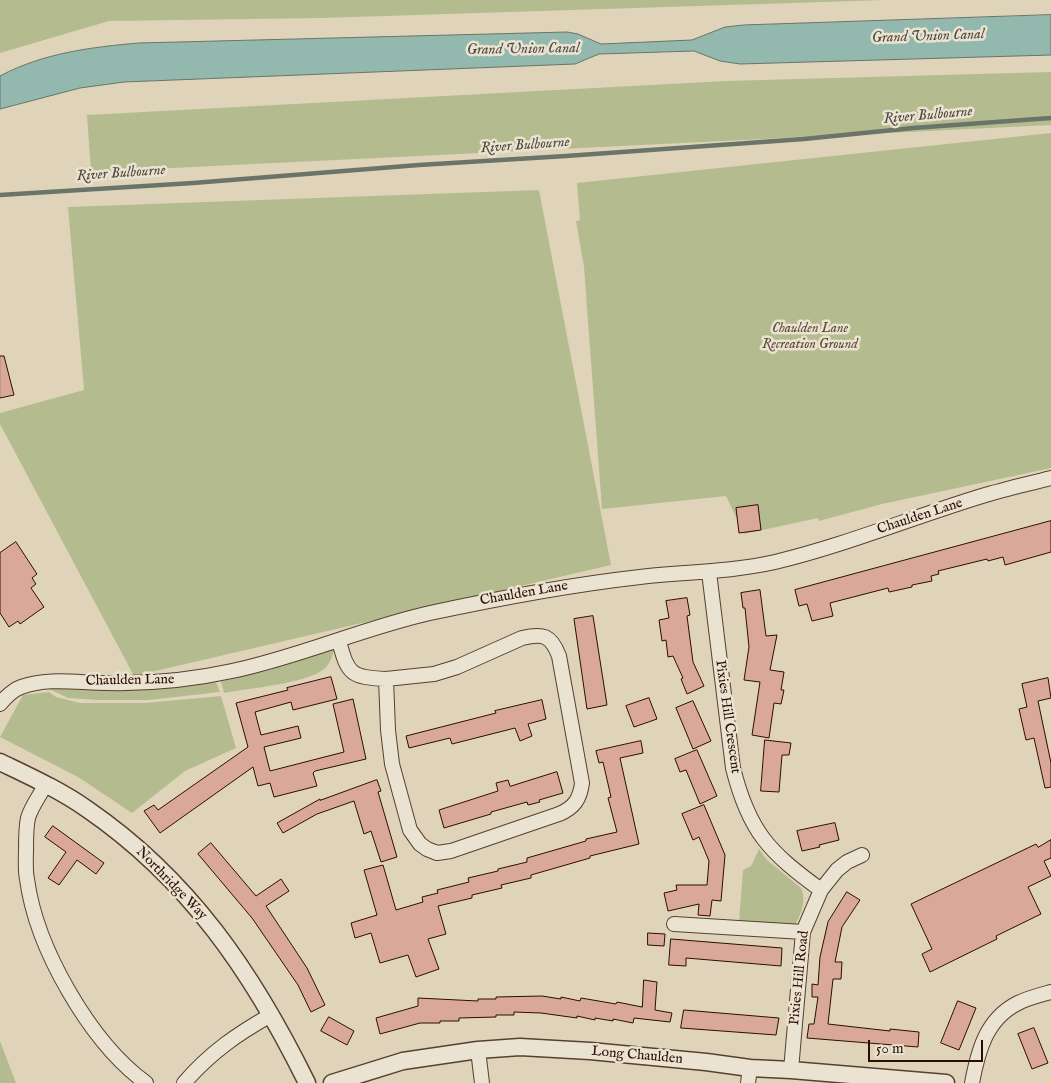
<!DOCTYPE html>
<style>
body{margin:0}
#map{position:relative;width:1051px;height:1083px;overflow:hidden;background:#dfd4ba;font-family:"IM FELL English",serif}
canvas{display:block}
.scale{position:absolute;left:868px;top:1040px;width:115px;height:22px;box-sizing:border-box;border:2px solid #2c0d01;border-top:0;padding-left:6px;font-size:15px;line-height:18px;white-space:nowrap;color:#2c0d01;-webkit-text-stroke:4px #eae3d2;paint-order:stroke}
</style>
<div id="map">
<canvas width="1051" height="1083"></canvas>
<div class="scale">50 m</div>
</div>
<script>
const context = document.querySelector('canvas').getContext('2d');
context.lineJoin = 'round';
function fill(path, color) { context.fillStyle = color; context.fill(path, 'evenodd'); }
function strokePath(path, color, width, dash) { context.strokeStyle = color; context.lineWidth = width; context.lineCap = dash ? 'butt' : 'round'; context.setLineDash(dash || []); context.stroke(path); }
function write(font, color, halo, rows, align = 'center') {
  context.font = font + ' "IM FELL English",serif'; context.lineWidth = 5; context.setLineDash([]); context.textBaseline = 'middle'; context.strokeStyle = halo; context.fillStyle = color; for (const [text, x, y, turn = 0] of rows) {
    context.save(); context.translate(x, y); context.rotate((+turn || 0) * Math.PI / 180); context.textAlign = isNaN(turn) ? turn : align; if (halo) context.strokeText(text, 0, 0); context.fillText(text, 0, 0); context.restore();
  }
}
fill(new Path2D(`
 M0,0H886L322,18L109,21L0,53Z
 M1051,72V125L91,172L87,115L726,81Z
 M1051,133V468L882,504L819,521L818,518L744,534L726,496L602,509L584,267L576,221L580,220L577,183Z
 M539,190L611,565L134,676L0,424V413L84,390L68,207Z
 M334,648C333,656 330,664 324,669C305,684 249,688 224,693L221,681L266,671Z
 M216,682L220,692L149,700H98L68,698L47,688L109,690L164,688Z
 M49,692L56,697L80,703H145L221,696L236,748L185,771L132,813L78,777L0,737L23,695Z
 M759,849L767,860L801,888C807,901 801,914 794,927L739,922L743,870L751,866Z
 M0,1041L16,1083H0Z`), '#b4bc8f');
const water = new Path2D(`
 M1051,15V55L740,64L720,61L694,51L599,54L575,64L124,82L80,88L0,109V76C43,53 92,47 139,43L567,32L578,34L601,44L692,40L725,27L744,25Z`);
fill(water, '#93b8ae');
strokePath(water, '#6a7469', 1);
strokePath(new Path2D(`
 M0,195L193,183L419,165L566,156L804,139L913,128L1051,118`), '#6a7469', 4.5);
const building = new Path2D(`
 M0,356H4L14,395L0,398Z
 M758,505L761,530L739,533L736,508Z
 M1051,521V552L1005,565L1003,557L988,561L987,559L938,571L939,574L931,576L932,581L912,585V587L889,592L888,588L830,603L833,616L812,621L807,604L799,606L795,590Z
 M16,542L37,574L32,578L36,584L31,588L44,607L20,624L18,621L9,627L0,613V553Z
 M760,590L766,636L777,635L770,670L784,672L781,690H784L781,704L774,703L769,738L752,735L760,682L744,680L749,647L745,608H743L741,593Z
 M687,598L690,615L687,616L693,662L704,686L687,694L681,679L683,678L673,656L668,657L666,640L662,641L659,620L669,618L666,601Z
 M593,616L607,705L587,709L574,619Z
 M331,677L337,699L293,710L291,702L255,712L261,735L298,726L301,738L264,747L270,771L344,752L333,704L353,699L366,759L315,771L313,773L317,786L274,797L270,783L258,786L253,767L160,833L144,811L154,805L158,810L248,747L236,703L288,690L287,688Z
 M1048,678L1051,698L1038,701L1051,763V787L1045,788L1034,738L1026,740L1019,709L1027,707L1022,684Z
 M649,698L657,719L634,727L626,706Z
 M542,700L546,719L528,724L532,736L520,741L515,728L452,744L450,738L409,748L406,736L496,713L495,711Z
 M693,701L711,741L693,749L676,708Z
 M765,740L791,743L789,755H782L779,792L761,791Z
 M641,741L643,753L620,758L639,844L590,856V858L531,875V878L501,885L502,888L472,895V898L438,906L446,934L428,939L439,969L416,977L408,955L380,963L371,933L355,938L351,923L377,915L364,870L383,865L396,910L423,902L422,897L438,893L437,890L469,882L468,878L498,871V869L527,862V858L586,841V839L617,832L608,798L611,797L603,762L599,763L596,751Z
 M697,750L717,796L700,804L686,770L680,772L675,759Z
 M557,772L563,793L539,800L540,802L528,805L527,802L491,812V814L444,828L439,810L498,791L496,783L508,780L510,786Z
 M377,780L381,791L378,792L397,857L381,862L371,831L364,834L354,801L317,814L283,833L277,823L320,799V800Z
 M704,805L725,855L721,901L712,900L710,916L698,915L699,904L668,911L664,893L677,890L676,885H707L709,861L699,837L693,840L682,814Z
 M835,823L839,840L819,845L820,847L802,851L797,831Z
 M53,826L104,863L96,874L77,860L59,885L48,878L66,852L45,837Z
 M1051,840V858L1044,861L1051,876L1028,887L1041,914L996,936L997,939L930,972L922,954L932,949L911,904L1036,844L1038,847Z
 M211,843L256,896L281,879L289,891L266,906L307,968L325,1005L311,1012L298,985L252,918L198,854Z
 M847,892L860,900L842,927L835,962H842L841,979H833L828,1024L890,1031V1029L919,1032L918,1047L807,1038L809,1024H814L818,997H812V984L818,985L820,957L828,922Z
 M648,933L665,934L664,946L648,945Z
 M671,939L782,948L781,966L686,958V966L669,965Z
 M644,980L657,982L655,1010L672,1013L670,1022L634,1018L633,1023L613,1019V1021L595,1018V1020L577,1016V1018L541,1013L514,1012V1015H496V1017L459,1018V1021H440V1023H420L380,1034L376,1018L418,1006V998L478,1001V999H496V997L542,996L561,999V997L580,1001L581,998L616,1004L617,1002L642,1007Z
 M958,1001L976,1008L959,1050L941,1043Z
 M684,1010L779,1018L776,1035L681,1028Z
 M329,1017L354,1031L347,1045L321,1031Z
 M1034,1028L1048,1063L1032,1069L1018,1034Z`);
fill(building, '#daa898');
strokePath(building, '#2c0d01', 1);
const minor = new Path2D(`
 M709,572L733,768C749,832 769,852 821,890
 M339,641C348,675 351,677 386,679L388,730L392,764L410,830L420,844L427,849L437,853L451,851L559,814C574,808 580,799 582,783L559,656C551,635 543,633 522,638L457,667L434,674L386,679
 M0,704C5,698 13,690 21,687C48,677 79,683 107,683C149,684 191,680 232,671C299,657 363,628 430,613C500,598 569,585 640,577C684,572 731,572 775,562C846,545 913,517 982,496C1005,489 1028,484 1051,478
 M46,784C40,795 31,807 28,818C26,827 26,839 26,849C26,859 25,870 27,879C36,948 90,1042 146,1083
 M674,924L803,932
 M478,1050L482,1083
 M791,1070L803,932L821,890L837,870L847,862L862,855
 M184,1083C210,1053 237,1034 271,1015
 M748,1083L750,1068
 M972,1083C978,1051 986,1019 1018,1003C1028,998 1040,995 1051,992`);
const tertiary = new Path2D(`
 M0,762C29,776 60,790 87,809C189,879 253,973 307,1083
 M332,1083L403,1061L478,1050L520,1047L590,1051L706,1062L750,1068L791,1070L946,1083`);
strokePath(minor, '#593f2f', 16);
strokePath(tertiary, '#593f2f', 19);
strokePath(minor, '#eae3d2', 14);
strokePath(tertiary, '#eae3d2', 16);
write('italic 14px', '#5c4a33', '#eae3d2', [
 ["Chaulden Lane",810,329],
 ["Recreation Ground",810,345]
]);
write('14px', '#2c0d01', '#eae3d2', [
 ["Chaulden Lane",920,517,-18],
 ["Chaulden Lane",524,594,-10],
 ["Chaulden Lane",130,681,-1],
 ["Pixies Hill Crescent",727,717,82],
 ["Northridge Way",171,884,46],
 ["Pixies Hill Road",800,978,-84],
 ["Long Chaulden",637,1056,5]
]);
write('italic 15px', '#50493e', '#eae3d2', [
 ["Grand Union Canal",928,37,-2],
 ["Grand Union Canal",523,50,-1],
 ["River Bulbourne",928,116,-5],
 ["River Bulbourne",525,146,-4],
 ["River Bulbourne",121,174,-4]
]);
</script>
